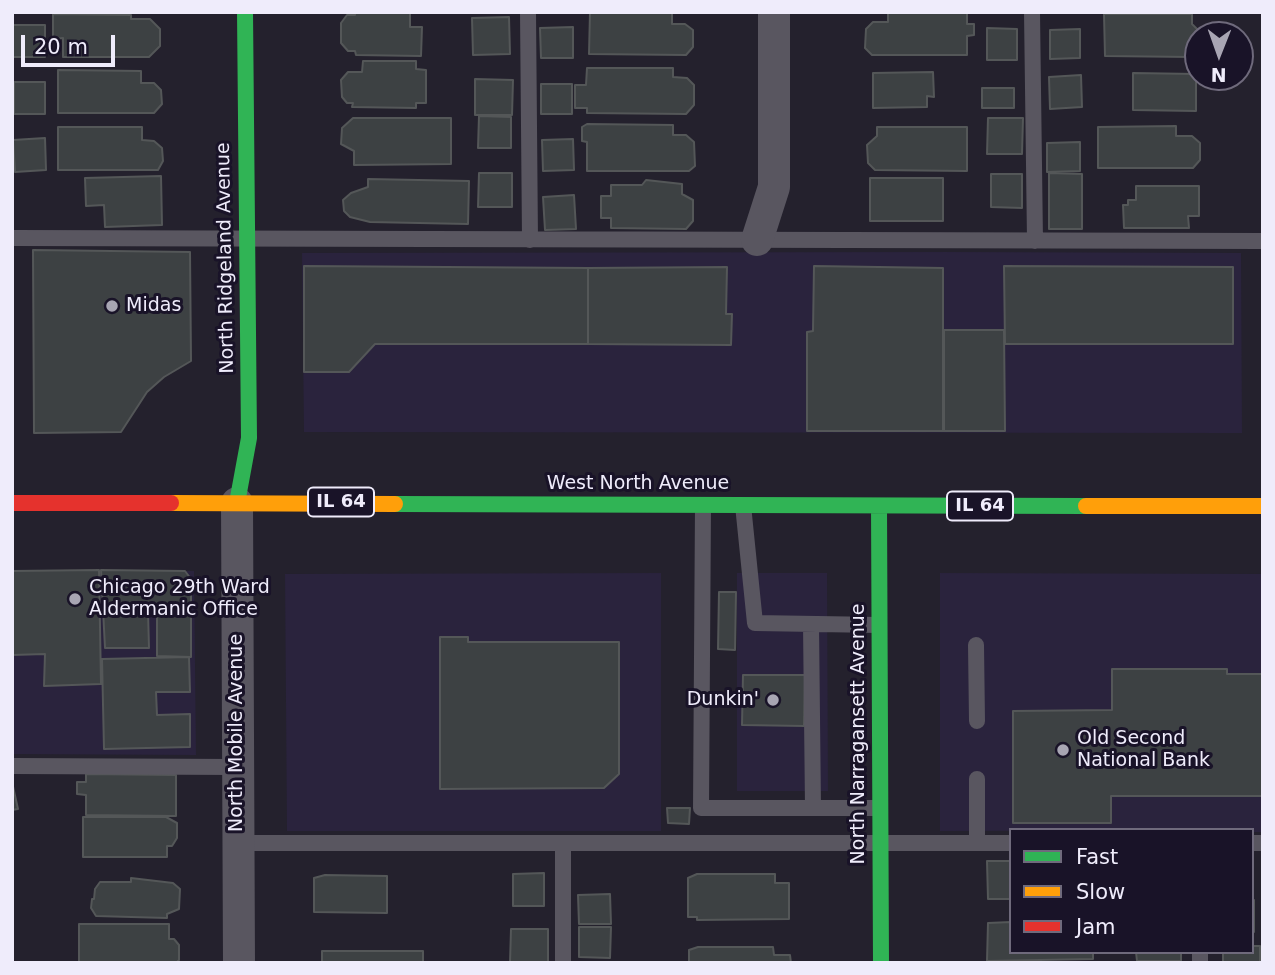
<!DOCTYPE html>
<style>
body{margin:0}
#map{position:relative;width:1275px;height:975px;overflow:hidden;background:#24212d;font-family:"DejaVu Sans",sans-serif}
canvas{display:block}
.frame{position:absolute;inset:0;border:14px solid #efecfb;pointer-events:none}
.legend{position:absolute;left:1009px;top:828px;width:245px;height:126px;box-sizing:border-box;background:#191328;border:2px solid #6f6a7c;margin:0;padding:9px 12px;list-style:none;font-size:21px;color:#efecfb}
.legend li{display:flex;align-items:center;gap:14px;height:35px}
.legend b{width:35px;border:2px solid #6f6a7c}
.north{position:absolute;left:1184px;top:21px;width:70px;height:70px;box-sizing:border-box;background:#191328;border:2px solid #6f6a7c;border-radius:50%;rotate:181deg;font-size:19px;font-weight:700;line-height:28px;text-align:center;color:#efecfb}
.north::after{content:'';display:block;margin:auto;width:24px;height:32px;background:#a8a5b3;clip-path:polygon(50% 0,100% 100%,50% 72%,0 100%)}
.scale{position:absolute;left:21px;top:35px;width:94px;height:32px;box-sizing:border-box;border:4px solid #efecfb;border-top:0;padding-left:9px;font-size:21px;line-height:24px;white-space:nowrap;color:#efecfb;-webkit-text-stroke:5px #191328;paint-order:stroke}
</style>
<div id="map">
<canvas width="1275" height="975"></canvas>
<div class="frame"></div>
<ul class="legend">
<li><b style="height:9px;background:#30b455"></b>Fast</li>
<li><b style="height:9px;background:#ff9f0a"></b>Slow</li>
<li><b style="height:9px;background:#e5322d"></b>Jam</li>
</ul>
<div class="north">N</div>
<div class="scale">20 m</div>
</div>
<script>
const context = document.querySelector('canvas').getContext('2d');
context.lineJoin = 'round';
function fill(path, color) { context.fillStyle = color; context.fill(path, 'evenodd'); }
function strokePath(path, color, width, dash) { context.strokeStyle = color; context.lineWidth = width; context.lineCap = dash ? 'butt' : 'round'; context.setLineDash(dash || []); context.stroke(path); }
function write(font, color, halo, rows, align = 'center') {
  context.font = font + ' "DejaVu Sans",sans-serif'; context.lineWidth = 6; context.setLineDash([]); context.textBaseline = 'middle'; context.strokeStyle = halo; context.fillStyle = color; for (const [text, x, y, turn = 0] of rows) {
    context.save(); context.translate(x, y); context.rotate((+turn || 0) * Math.PI / 180); context.textAlign = isNaN(turn) ? turn : align; if (halo) context.strokeText(text, 0, 0); context.fillText(text, 0, 0); context.restore();
  }
}
fill(new Path2D(`
 M946,252L1241,253L1242,433L304,432L302,253Z
 M12,571H194L196,755L12,754Z
 M661,573V831H287L285,574Z
 M737,573H827L828,791H737Z
 M940,573L1263,574V832H1252V830L940,831Z`), '#2a233d');
const building = new Path2D(`
 M355,12H410V27H422L421,56L356,55L355,51H348L341,43V23L347,15H355Z
 M590,12H672V24H685L693,30V47L686,55L589,54Z
 M888,13H967V24H974V35L967,36V55H872L865,48L866,29L873,22H888Z
 M53,14L131,15V19H150L160,29V46L149,57H63V38L53,39Z
 M1104,14H1192V24L1199,31L1198,49L1191,57L1105,56Z
 M509,17L510,54L473,55L472,18Z
 M13,25H45V57H13Z
 M573,27V58H541L540,28Z
 M987,28L1017,29V60H987Z
 M1080,29V58L1050,59V30Z
 M363,61H416V69L426,70V103H416V108L352,107L353,103H347L342,97L341,80L348,72H362Z
 M587,68H673V77L687,78L694,85V105L686,114L587,113V108H575V85H586Z
 M58,70L141,71V83H154L161,90L162,104L154,113H58Z
 M933,72L934,97L927,96V107L873,108V73Z
 M1133,73L1196,74V111L1133,110Z
 M1081,75L1082,107L1050,109L1049,77Z
 M475,79L513,80L512,115H475Z
 M14,82H45V114H14Z
 M541,84H572V114H541Z
 M982,88H1014V108H982Z
 M479,116L511,117V148H478Z
 M353,118H451V164L354,165V151L341,144L342,128Z
 M988,118H1023L1022,154H987Z
 M587,124L673,125V135H686L694,142L695,166L689,171H587V142L582,141V127Z
 M1176,126V136H1192L1200,143V160L1193,168H1098V127Z
 M58,127H142V140L154,141L162,148L163,161L158,170H58Z
 M877,127H967V171L875,170L868,163L867,145L877,136Z
 M45,138L46,170L15,172L13,140Z
 M573,139L574,170L543,171L542,140Z
 M1080,142V171L1047,172V143Z
 M479,173H512V207H478Z
 M1049,173L1082,174V229H1049Z
 M991,174H1022V208L991,207Z
 M161,176L162,225L105,227L104,205L86,206L85,178Z
 M870,178H943V221H870Z
 M368,179L469,181L468,224L370,222L350,217L344,211L343,200L351,193L368,187Z
 M646,180L682,184V194L693,200V221L686,229L611,228V218H601V196H611V185H642Z
 M1136,186H1199V216H1188L1189,228H1124L1123,205H1128V200H1136Z
 M574,195L576,229L545,230L543,197Z
 M33,250L190,252L191,361L164,377L147,392L121,432L34,433Z
 M304,266L588,268V344H375L349,372H304Z
 M814,266L943,268V431H807V332L813,331Z
 M1004,266L1233,267V344H1005Z
 M727,267L726,314H732L731,345L588,344V268Z
 M944,330H1004L1005,431H944Z
 M99,570L101,684L44,686L45,654L12,655V571Z
 M101,570L185,571L191,579V657L157,656V606L148,611L149,648H105Z
 M719,592H736L735,650L718,649Z
 M440,637H468V642H619V774L604,788L440,789Z
 M189,657L190,692H156L157,715L190,714V747L104,749L102,659Z
 M1112,669H1227V674H1263V796H1111V823H1013V711L1112,710Z
 M743,675H805L804,726L742,725Z
 M86,774L176,775V816L86,815V795L77,794V782H86Z
 M12,782L18,809L12,810Z
 M667,808H690L689,824L668,823Z
 M83,817H166L177,823V838L172,846H167V857H83Z
 M987,861H1011V899H988Z
 M544,873V906H513V874Z
 M697,874H775V883H789V919L697,920V917H688V878Z
 M325,875L387,876V913L314,912V878Z
 M131,878L173,883L180,889L179,909L167,914V918L96,916L91,908L92,899H94L95,889L100,882H131Z
 M610,894L611,924H579L578,895Z
 M1252,900H1254V932H1252Z
 M1011,922V952H1093V959L987,961L988,923Z
 M79,924H169V939H174L179,945V960L176,963H79Z
 M579,927H611L610,958L579,957Z
 M511,929H548V963H510Z
 M1252,946H1260V963H1223V952H1252Z
 M698,947H773L774,955H790L791,963H689V950Z
 M322,951H423V963H322Z
 M1136,952H1181V961H1137Z`);
fill(building, '#3d4143');
strokePath(building, '#545758', 2);
strokePath(new Path2D(`
 M528,12L530,240
 M1032,12L1035,241
 M12,238L1263,241
 M703,505L701,808H879
 M743,505L755,623L879,625
 M811,624L813,808
 M976,645L977,721
 M12,766L237,767
 M237,843H1011
 M563,843V963
 M977,843V779
 M1252,843H1263
 M1200,952V963`), '#595660', 16);
strokePath(new Path2D(`
 M757,240L774,187V12
 M237,503L239,963`), '#595660', 32);
strokePath(new Path2D(`
 M237,503L249,438L245,12
 M395,504L1086,506
 M879,506L881,963`), '#30b455', 16);
strokePath(new Path2D(`
 M171,503L395,504
 M1086,506H1263`), '#ff9f0a', 16);
strokePath(new Path2D(`
 M12,503H171`), '#e5322d', 16);
for (const [x, y, r, color] of [
 [112,306,7,"#a8a5b3"],
 [75,599,7,"#a8a5b3"],
 [773,700,7,"#a8a5b3"],
 [1063,750,7,"#a8a5b3"]
]) { const dot = new Path2D(); dot.arc(x, y, r, 0, 2 * Math.PI); context.fillStyle = color; context.fill(dot); strokePath(dot, '#191328', 2.5); }
for (const [x, y, w] of [
 [341,502,66],
 [980,506,66]
]) { const box = new Path2D(); box.roundRect(x - w / 2, y - 14.5, w, 29, 5); context.fillStyle = '#191328'; context.fill(box); strokePath(box, '#efecfb', 2); }
write('bold 18px', '#efecfb', null, [
 ["IL 64",341,502],
 ["IL 64",980,506]
]);
write('19px', '#efecfb', '#191328', [
 ["North Ridgeland Avenue",226,258,-91],
 ["West North Avenue",638,484],
 ["North Mobile Avenue",237,733,-90],
 ["North Narragansett Avenue",859,734,-90]
]);
write('19px', '#efecfb', '#191328', [
 ["Midas",126,306],
 ["Chicago 29th Ward",89,588],
 ["Aldermanic Office",89,610],
 ["Dunkin'",759,700,"right"],
 ["Old Second",1077,739],
 ["National Bank",1077,761]
], 'left');
</script>
